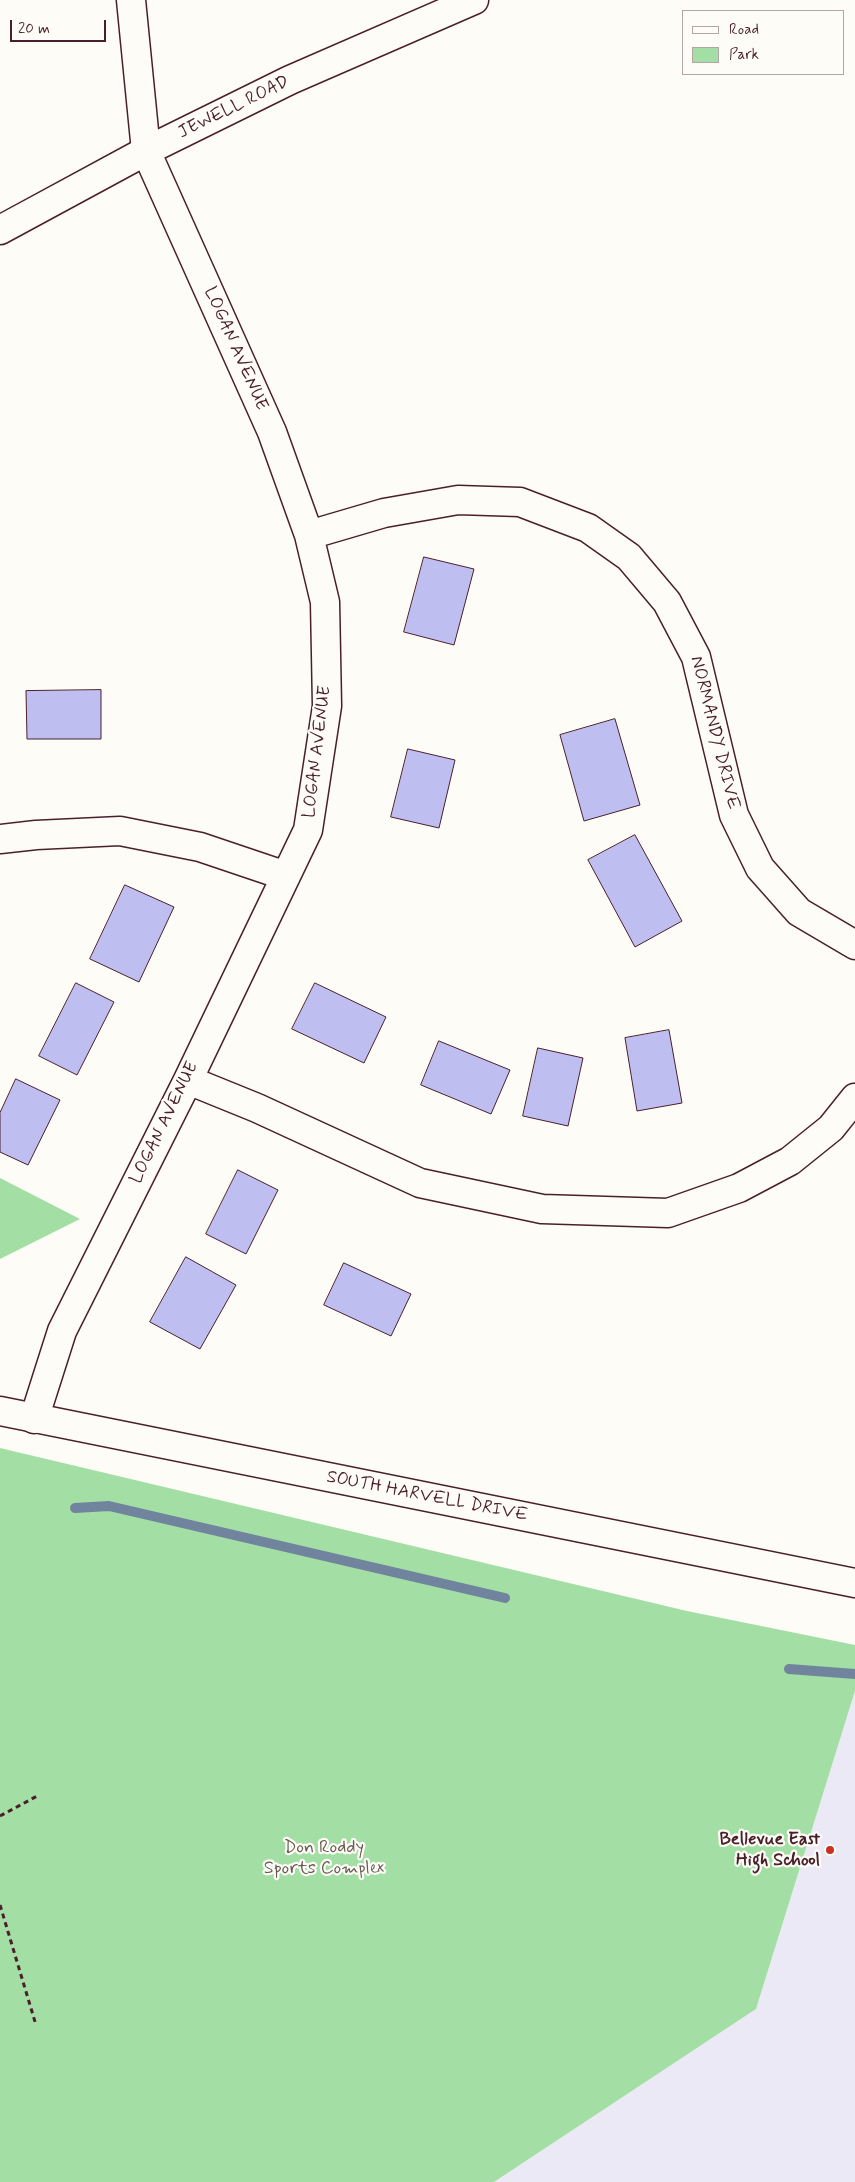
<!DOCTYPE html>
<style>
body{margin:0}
#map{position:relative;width:855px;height:2182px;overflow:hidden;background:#fdfcf7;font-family:Mynerve,sans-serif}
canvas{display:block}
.legend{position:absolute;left:682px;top:10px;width:162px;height:65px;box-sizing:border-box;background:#fdfcf7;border:1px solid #b5a4a5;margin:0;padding:6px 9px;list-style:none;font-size:15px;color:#4a1f2b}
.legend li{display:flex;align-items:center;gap:10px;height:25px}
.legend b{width:25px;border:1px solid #b5a4a5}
.scale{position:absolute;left:10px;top:20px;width:96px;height:22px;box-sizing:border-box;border:2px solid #4a1f2b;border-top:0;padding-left:6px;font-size:15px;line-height:18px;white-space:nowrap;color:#4a1f2b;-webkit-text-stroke:4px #fdfcf7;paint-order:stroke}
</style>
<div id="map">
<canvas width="855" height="2182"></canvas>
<ul class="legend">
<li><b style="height:6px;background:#fdfcf7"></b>Road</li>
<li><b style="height:14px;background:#a3dfa5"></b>Park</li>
</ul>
<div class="scale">20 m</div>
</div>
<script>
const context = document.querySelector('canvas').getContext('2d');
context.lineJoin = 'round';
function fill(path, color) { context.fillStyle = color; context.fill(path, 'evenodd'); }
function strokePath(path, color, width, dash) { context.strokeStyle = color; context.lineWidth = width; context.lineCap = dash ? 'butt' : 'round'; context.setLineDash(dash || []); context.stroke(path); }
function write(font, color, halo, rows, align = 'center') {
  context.font = font + ' Mynerve,sans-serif'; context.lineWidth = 4.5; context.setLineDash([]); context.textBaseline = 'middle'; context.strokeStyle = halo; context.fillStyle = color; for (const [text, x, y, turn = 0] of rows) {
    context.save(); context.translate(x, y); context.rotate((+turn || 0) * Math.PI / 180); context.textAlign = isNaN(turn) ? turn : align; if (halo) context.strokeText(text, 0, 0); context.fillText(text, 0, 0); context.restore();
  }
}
fill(new Path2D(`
 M855,1691V2182H494L756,2009Z`), '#eae9f5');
fill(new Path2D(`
 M0,1178L80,1219L0,1259Z
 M0,1448L687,1611L855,1645V1691L756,2009L494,2182H0Z`), '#a3dfa5');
strokePath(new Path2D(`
 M75,1508L109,1506L505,1598
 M789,1669L855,1674`), '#70849e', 10);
const building = new Path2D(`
 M424,557L474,569L454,645L404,632Z
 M101,690V739H27L26,691Z
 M615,719L640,805L584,821L560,735Z
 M408,749L455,760L439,828L391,817Z
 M635,835L682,921L635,947L588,860Z
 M125,885L174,907L139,982L90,959Z
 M76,983L114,1002L77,1075L39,1056Z
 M315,983L386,1017L364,1063L292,1029Z
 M669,1030L682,1103L637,1111L625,1038Z
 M439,1041L510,1070L491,1114L421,1085Z
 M538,1048L583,1058L568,1126L523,1116Z
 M16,1079L60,1100L28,1165L0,1152V1113Z
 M238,1170L278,1190L246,1254L206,1234Z
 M186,1257L236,1285L200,1349L150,1322Z
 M344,1263L411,1294L391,1336L324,1305Z`);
fill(building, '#bfbef0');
strokePath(building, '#4a1f2b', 1);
const minor = new Path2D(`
 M309,535L384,513L458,500L520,502L588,528L629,557L667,602L696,657L734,815L760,868L799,912L855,945
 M0,839L36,835L120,831L200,847L286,876
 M188,1080L257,1108L420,1183L542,1209L668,1213L739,1188L790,1161L831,1128L855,1098
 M34,1419L62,1331L188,1080L308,830L327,706L325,602L309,535L272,432L146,151L131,0`);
const tertiary = new Path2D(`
 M0,230L146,151L290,80L474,0`);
const secondary = new Path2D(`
 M0,1411L855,1583`);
strokePath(minor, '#4a1f2b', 31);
strokePath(tertiary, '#4a1f2b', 31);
strokePath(secondary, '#4a1f2b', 31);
strokePath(new Path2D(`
 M0,1816L39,1795
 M0,1905L36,2025`), '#4a1f2b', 3, [5, 4]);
strokePath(minor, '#fdfcf7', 28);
strokePath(tertiary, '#fdfcf7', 28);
strokePath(secondary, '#fdfcf7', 28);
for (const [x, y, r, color] of [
 [830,1850,5,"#c8321e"]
]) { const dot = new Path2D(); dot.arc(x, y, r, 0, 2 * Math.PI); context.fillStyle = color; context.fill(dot); strokePath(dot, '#fdfcf7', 2); }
write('18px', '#4a1f2b', '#fdfcf7', [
 ["JEWELL ROAD",234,108,-26],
 ["LOGAN AVENUE",235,349,66],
 ["NORMANDY DRIVE",714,733,76],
 ["LOGAN AVENUE",318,752,-83],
 ["LOGAN AVENUE",165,1123,-64],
 ["SOUTH HARVELL DRIVE",427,1497,11]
]);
write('bold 18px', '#4a1f2b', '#fdfcf7', [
 ["Bellevue East",820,1840],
 ["High School",820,1861]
], 'right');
write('18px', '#655950', '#fdfcf7', [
 ["Don Roddy",324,1848],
 ["Sports Complex",324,1869]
]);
</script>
